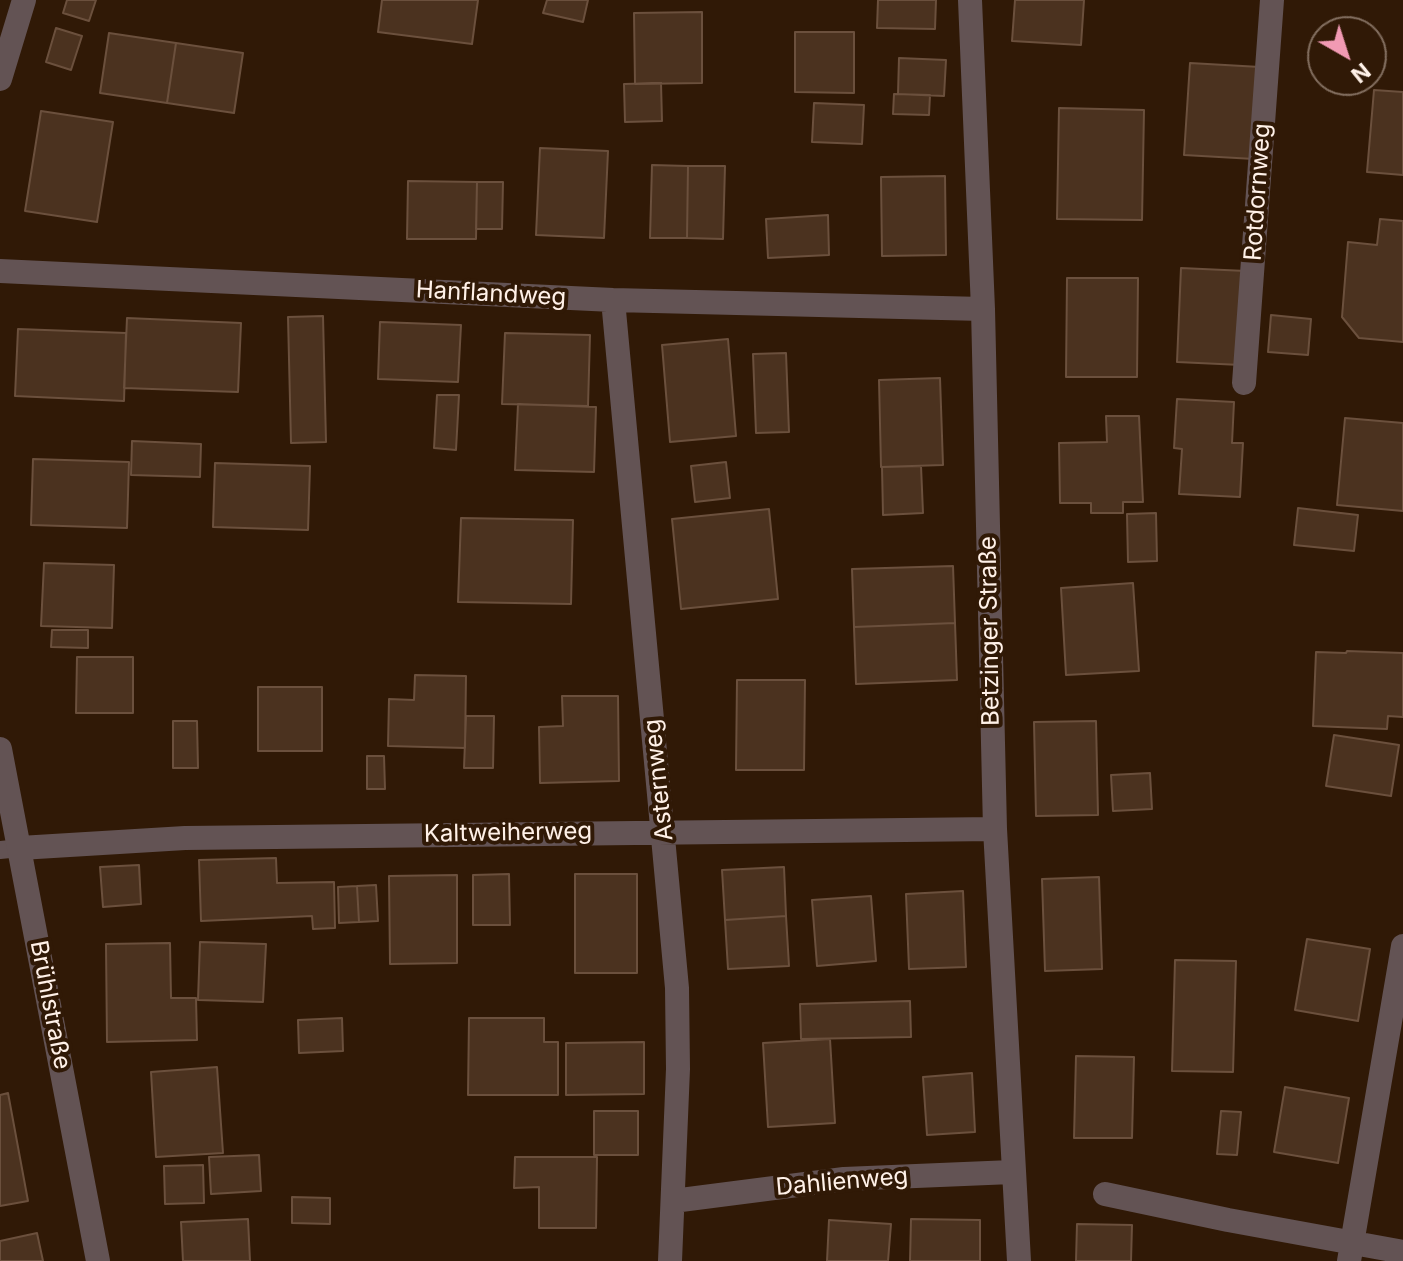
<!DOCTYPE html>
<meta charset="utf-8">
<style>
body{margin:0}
#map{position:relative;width:1403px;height:1261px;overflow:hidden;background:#301906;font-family:Inter,sans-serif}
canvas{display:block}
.north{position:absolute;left:1307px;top:16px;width:80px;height:80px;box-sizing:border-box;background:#301906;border:2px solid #836f60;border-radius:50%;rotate:141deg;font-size:22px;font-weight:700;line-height:32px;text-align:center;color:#fff1e8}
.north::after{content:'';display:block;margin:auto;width:28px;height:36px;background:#f19ab3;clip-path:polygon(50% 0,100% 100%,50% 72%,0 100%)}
</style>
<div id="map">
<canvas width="1403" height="1261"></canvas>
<div class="north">N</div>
</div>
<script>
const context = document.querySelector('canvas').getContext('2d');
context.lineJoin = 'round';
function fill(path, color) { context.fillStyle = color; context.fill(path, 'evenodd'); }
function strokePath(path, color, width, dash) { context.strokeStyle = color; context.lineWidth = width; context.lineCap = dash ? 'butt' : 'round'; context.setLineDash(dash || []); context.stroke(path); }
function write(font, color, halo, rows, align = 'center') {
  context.font = font + ' Inter,sans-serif'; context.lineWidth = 8; context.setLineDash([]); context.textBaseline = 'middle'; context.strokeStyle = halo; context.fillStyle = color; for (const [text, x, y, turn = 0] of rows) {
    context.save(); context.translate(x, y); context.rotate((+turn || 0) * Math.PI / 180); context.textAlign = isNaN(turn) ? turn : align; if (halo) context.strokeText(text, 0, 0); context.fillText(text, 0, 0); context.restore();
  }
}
const building = new Path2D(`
 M67,0H96L89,21L63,13Z
 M382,0H478L472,44L378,32Z
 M547,0H588L583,22L543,13Z
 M878,0H936L935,29L877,28Z
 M1015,0H1084L1081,45L1012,41Z
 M702,12V83L635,84L634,13Z
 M56,28L82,36L71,70L46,62Z
 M795,32H854V93L795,92Z
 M109,33L176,43L167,103L100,93Z
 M176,43L243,53L234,113L167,103Z
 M899,58L946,60L944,96L898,94Z
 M1190,63L1260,67L1254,159L1184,155Z
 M661,83L662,121L625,122L624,84Z
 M1374,90L1403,92V175L1367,172Z
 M894,94L930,95L929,115L893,114Z
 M814,103L864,105L862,144L812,142Z
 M1059,108L1144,110L1142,220L1057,219Z
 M41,111L113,122L97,222L25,211Z
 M540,148L608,151L604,238L536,235Z
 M652,165L688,166L687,238H650Z
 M688,166H725L723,239L687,238Z
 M945,176L946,255L882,256L881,177Z
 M408,181L477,182L476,239H407Z
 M477,182H503L502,229H476Z
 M828,215L829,255L768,258L766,219Z
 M1380,219L1403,221V342L1359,338L1342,317L1348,242L1377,245Z
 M1181,268L1246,271L1241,365L1177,362Z
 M1067,278H1138L1137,377H1066Z
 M1271,315L1311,319L1308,355L1268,352Z
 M323,316L326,442L291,443L288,317Z
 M127,318L241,323L238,392L124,388Z
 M380,322L461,325L458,382L378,379Z
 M18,329L126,333L124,401L15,396Z
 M505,333L590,335L588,406L502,404Z
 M728,339L736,436L670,442L662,345Z
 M786,353L789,432L756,433L753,354Z
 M940,378L943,465L881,467L879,380Z
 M437,395H459L456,450L434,448Z
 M1177,399L1234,402L1232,443H1243L1240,497L1179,494L1182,449L1174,448Z
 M518,404L596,407L594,472L515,470Z
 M1106,416H1139L1143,502H1123V513H1091V503H1060L1059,443L1107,442Z
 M1345,418L1403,423V511L1337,505Z
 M132,441L201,444L200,477L131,475Z
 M33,459L129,462L127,528L31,525Z
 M726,462L730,498L695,502L691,466Z
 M215,463L310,466L308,530L213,527Z
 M921,466L923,513L883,515L882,467Z
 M1298,508L1358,515L1354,551L1294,545Z
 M769,509L778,599L681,609L672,519Z
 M1156,513L1157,561L1128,562L1127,514Z
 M461,518L573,520L571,604L458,602Z
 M44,563L114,565L112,628L41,626Z
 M953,566L955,623L854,627L852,569Z
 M1133,583L1139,671L1066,675L1061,588Z
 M955,623L957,680L856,684L854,627Z
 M52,630H88V648L51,647Z
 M1347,651L1403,653V717L1388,716L1387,729L1313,726L1316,652L1346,653Z
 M77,657H133V713H76Z
 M415,675L466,676L465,748L388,746L389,699L414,700Z
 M737,680H805L804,770H736Z
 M258,687H322V751H258Z
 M562,696H618L619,781L540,783L539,727L563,726Z
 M466,716H494L493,768H464Z
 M173,721H197L198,768H173Z
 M1096,721L1098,815L1036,816L1034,722Z
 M1334,735L1399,745L1391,796L1326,786Z
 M367,756H384L385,789H367Z
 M1150,773L1152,809L1113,811L1111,775Z
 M276,858L277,883L334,882L335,928L313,929L312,916L201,921L199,860Z
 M139,865L141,904L103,907L100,867Z
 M784,867L786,916L725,920L722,870Z
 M509,874L510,925H473V875Z
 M575,874H637V973H575Z
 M457,875V963L390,964L389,876Z
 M1099,877L1102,969L1045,971L1042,879Z
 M376,885L378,921L359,922L357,886Z
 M357,886L359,922L339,923L338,887Z
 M963,891L966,967L909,969L906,894Z
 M871,896L876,961L817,966L812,900Z
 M786,916L789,966L728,969L725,920Z
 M1307,939L1370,949L1358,1021L1295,1010Z
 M200,942L266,944L263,1002L198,1000Z
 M170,943L171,998H196L197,1040L107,1042L106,944Z
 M1175,960L1236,961L1233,1072L1172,1071Z
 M910,1001L911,1037L801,1039L800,1004Z
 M342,1018L343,1051L299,1053L298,1020Z
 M469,1018H544V1042H558V1095H468Z
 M830,1039L835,1123L768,1127L763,1043Z
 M644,1042V1094L566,1095V1043Z
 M1076,1056L1134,1057L1132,1138H1074Z
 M217,1067L223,1153L156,1157L151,1072Z
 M972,1073L975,1132L927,1135L923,1077Z
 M1285,1087L1349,1098L1338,1163L1274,1152Z
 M8,1093L28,1201L0,1206V1095Z
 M594,1111H638V1155H594Z
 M1221,1111L1241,1112L1237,1155L1217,1154Z
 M259,1155L261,1191L211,1194L209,1157Z
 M515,1157H597L596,1228H539V1187L514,1188Z
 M203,1165L204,1203L165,1204L164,1166Z
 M292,1197L330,1198V1224L292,1223Z
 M248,1219L250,1261H183L181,1222Z
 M911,1219L980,1220V1261H910Z
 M829,1220L891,1224L888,1261H827Z
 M1077,1224L1132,1225L1131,1261H1076Z
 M37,1233L43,1261H0V1241Z`);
fill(building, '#4b321f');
strokePath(building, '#6b503d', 2);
strokePath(new Path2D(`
 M0,850L20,848`), '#635354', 18);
strokePath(new Path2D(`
 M970,0L983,309L995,829L1019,1261
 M0,79L24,0
 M0,271L613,300L983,309
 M613,300L677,988L678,1069L670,1261
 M1244,383L1272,0
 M0,749L98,1261
 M20,848L185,838L995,829
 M1105,1194L1228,1220L1403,1252
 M673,1201L844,1179L1012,1172
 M1349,1261L1403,946`), '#635354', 24);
write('24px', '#fff1e8', '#301906', [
 ["Rotdornweg",1258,192,-86],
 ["Hanflandweg",491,294,3],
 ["Betzinger Straße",990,631,-91],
 ["Asternweg",659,780,-96],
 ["Kaltweiherweg",508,833,-1],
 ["Brühlstraße",50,1005,79],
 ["Dahlienweg",842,1182,-5]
]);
</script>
